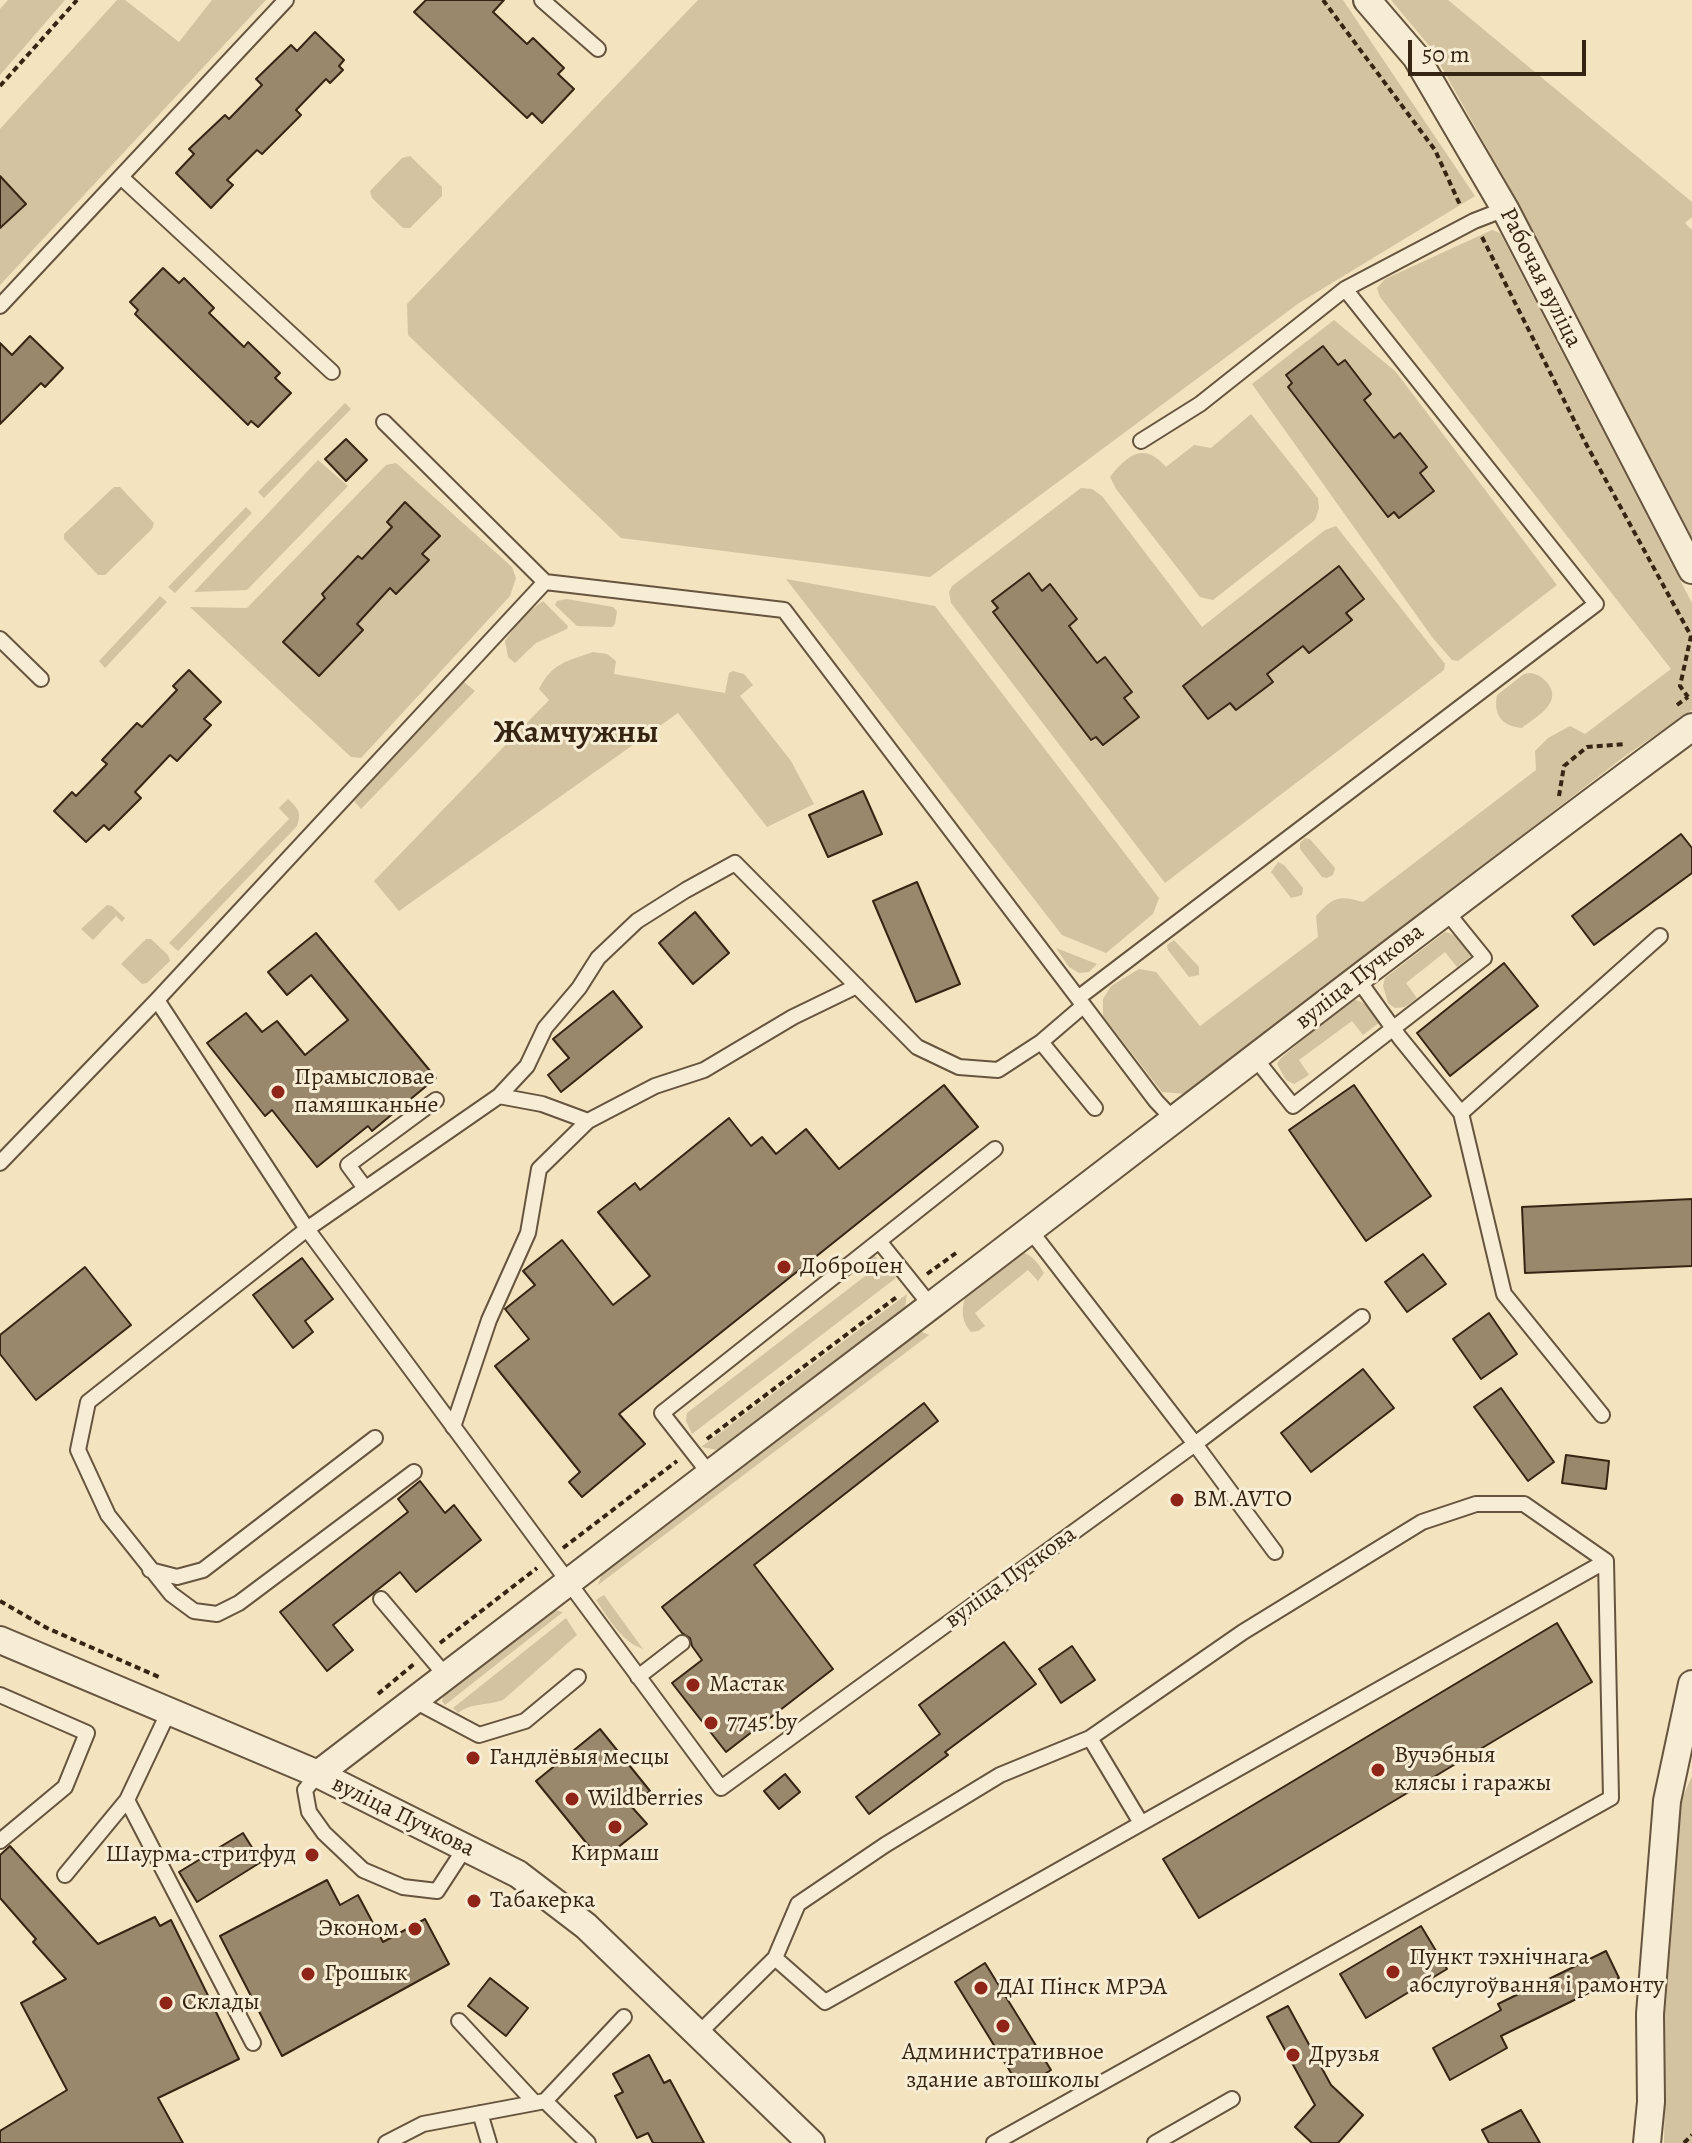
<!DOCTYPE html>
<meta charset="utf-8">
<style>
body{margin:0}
#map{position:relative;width:1692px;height:2143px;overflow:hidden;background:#f3e3be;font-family:Alegreya,serif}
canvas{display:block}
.scale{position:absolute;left:1408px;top:40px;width:178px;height:36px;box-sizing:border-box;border:4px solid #372513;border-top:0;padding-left:10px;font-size:24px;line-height:28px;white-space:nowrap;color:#372513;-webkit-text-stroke:6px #f7edd5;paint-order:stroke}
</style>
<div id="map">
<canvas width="1692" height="2143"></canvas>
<div class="scale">50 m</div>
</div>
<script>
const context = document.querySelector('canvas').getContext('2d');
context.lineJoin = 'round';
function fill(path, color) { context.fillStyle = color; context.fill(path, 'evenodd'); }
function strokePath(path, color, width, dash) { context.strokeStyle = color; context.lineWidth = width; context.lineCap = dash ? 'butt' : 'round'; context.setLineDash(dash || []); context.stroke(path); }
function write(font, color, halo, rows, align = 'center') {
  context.font = font + ' Alegreya,serif'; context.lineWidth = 6; context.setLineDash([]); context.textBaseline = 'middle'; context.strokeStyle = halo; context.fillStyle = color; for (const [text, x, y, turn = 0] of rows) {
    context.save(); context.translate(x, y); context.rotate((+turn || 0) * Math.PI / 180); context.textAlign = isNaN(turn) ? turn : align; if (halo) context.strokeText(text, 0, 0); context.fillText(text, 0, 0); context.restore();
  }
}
fill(new Path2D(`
 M8,0H65L0,75V9Z
 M117,0H125L179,42L212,0H266L0,285V129Z
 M698,0H1343L1475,196L1299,303L930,577L621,538L408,335L407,304Z
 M1391,0H1448L1692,202V217L1685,223L1692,230V538L1517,202L1431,48Z
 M410,156L442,187V196L410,228H403L372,198L370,191L402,158Z
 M1492,230L1500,233L1692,603V710L1625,756L1187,1094L1162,1092L1103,1016V999L1111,986L1139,969L1156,972L1200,1026L1318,937L1316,916C1333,897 1339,895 1363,902L1536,770L1535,751L1548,738L1570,726L1585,734L1671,669L1380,297L1377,288L1385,279Z
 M1334,320L1396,372L1557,585L1458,661L1452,660L1432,637L1252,384Z
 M345,403L351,409L264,498L258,492Z
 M1251,414L1318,498L1319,508L1315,520L1213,600L1200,597L1116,489L1110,477C1128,454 1144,442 1166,467L1194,445L1211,448Z
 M318,460L348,486L247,590L194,592Z
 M396,463L512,567L516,578L510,596L361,758L351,757L190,607L247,608L386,465Z
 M114,487H120L154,523L152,529L105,575H98L64,539V534Z
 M1081,488L1092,489L1102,496L1202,627L1325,530L1336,526L1445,664L1444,670L1165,883L951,603L949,592L952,586Z
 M246,507L252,513L175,593L168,587Z
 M786,579L935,606L1159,898L1153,914L1106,953L1062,935Z
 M160,596L167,602L105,668L99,661Z
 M567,599L613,607L617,611L615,624L612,627L577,626L555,605L557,601Z
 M543,601L568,626L567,629L536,643L515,663L508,657L505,641L523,616Z
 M593,652L607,654L616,661L614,674L725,693L729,673L733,671L744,674L753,685L740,696L791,761L814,804L767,827L678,713L399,911L374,881L549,700L539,689C553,662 566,662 593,652Z
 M1531,673C1540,675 1547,680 1551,689C1558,706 1534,718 1522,728C1502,726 1493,715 1497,695L1524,674Z
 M464,682L475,691L361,809L354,801Z
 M288,799C298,808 302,813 297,826L178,951L169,943L289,819L279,808Z
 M1305,838L1310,839L1335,868L1333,875L1327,878L1322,877L1300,849V843Z
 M1278,862L1284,865L1303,888L1302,895L1291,898L1271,872Z
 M107,905L112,906L125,918L122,922L116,916L93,940L81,929Z
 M1445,932C1457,934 1466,945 1471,956L1457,967L1445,952L1406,983L1417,998L1405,1007L1395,1008L1388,1003L1383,986L1385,978Z
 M146,939H151L168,955L170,961L147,983L142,984L121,964Z
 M1174,940L1199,967V975L1189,977L1168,950L1167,945Z
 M1056,948L1097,964L1089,972L1079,973L1069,967Z
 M1350,999C1366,1001 1372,1009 1380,1022L1363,1035L1352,1021L1299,1060L1309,1075L1294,1084L1286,1080L1277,1064L1280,1059Z
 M1022,1252C1032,1255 1039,1264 1044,1273L1038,1281L1028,1270L975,1313L985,1326L978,1331L971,1332C962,1323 961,1310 965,1298Z
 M872,1253L896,1278L692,1434L686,1421L687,1413L873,1270L866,1259Z
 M907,1294L905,1308L718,1450L701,1447Z
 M922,1332L929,1335L598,1585L603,1571L912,1335Z
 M604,1595L643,1649C621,1641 609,1619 596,1600Z
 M550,1609L563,1612L445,1705L442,1701L444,1695Z
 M566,1618L577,1635L503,1700C487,1706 473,1702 458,1713L453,1708Z
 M1692,1776V2143H1664L1665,2080L1659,2046L1678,1808Z`), '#d3c3a1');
const building = new Path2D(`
 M426,0H504L493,12L527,44L533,38L564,68L558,74L574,89L542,123L532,113L527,118L414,12Z
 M315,32L344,60L339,66L343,70L330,83L326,79L296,110L301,115L262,154L257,150L227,180L233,185L211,208L176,173L194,154L189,149L225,115L229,119L262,85L256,79L291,45L297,51Z
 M0,176L26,204L0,228Z
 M163,268L179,283L184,278L214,308L209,313L244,347L248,342L280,373L275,378L291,393L258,427L251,421L248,425L135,314L138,310L130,302Z
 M30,336L63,368L45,387L41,383L0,424V343L12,355Z
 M1323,346L1338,365L1345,360L1371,394L1364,400L1394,438L1400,433L1427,467L1420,473L1434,491L1399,518L1394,512L1388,517L1288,387L1292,383L1286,375Z
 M346,439L367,460L346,481L325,459Z
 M405,502L440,536L422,554L429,560L396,594L390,588L357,624L363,630L319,676L283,642L325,598L322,594L358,556L362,559L392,527L387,522Z
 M1339,566L1364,599L1346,613L1352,620L1309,653L1303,646L1267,674L1273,682L1236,710L1230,703L1208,719L1183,686Z
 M1029,573L1042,591L1050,584L1077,619L1069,626L1097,663L1105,657L1132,692L1124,698L1139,717L1103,745L1096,737L1091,740L993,612L998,608L992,601Z
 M189,670L221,702L204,719L211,725L177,761L170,755L135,792L141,798L109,830L104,825L86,842L54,811L72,792L76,796L107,764L102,760L137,723L142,727L177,690L173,686Z
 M863,791L882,834L828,857L809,815Z
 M1681,834L1692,848V873L1594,945L1572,916Z
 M917,882L960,984L916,1002L873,901Z
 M695,912L729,953L693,984L659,943Z
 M316,933L436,1078L372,1131L368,1126L317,1167L272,1110L265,1116L207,1043L246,1013L262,1032L277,1021L305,1055L348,1020L311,975L287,995L268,972Z
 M1504,963L1538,1006L1450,1076L1417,1033Z
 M613,991L642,1027L561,1092L548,1075L569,1058L553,1039Z
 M944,1085L978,1127L619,1414L645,1444L582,1497L569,1482L580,1472L495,1366L529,1339L505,1309L535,1285L523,1271L562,1240L613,1305L650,1276L598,1212L635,1183L640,1190L729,1118L751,1146L762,1137L776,1154L806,1129L839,1169Z
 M1354,1085L1431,1196L1366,1241L1289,1130Z
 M1692,1199V1266L1525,1273L1522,1207Z
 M1423,1254L1446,1284L1407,1312L1385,1282Z
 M302,1258L333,1299L305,1321L313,1332L293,1348L253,1295Z
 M85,1267L131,1325L36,1400L0,1354V1335Z
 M1489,1313L1517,1354L1481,1379L1453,1339Z
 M1363,1369L1394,1408L1311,1472L1281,1433Z
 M1501,1388L1554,1462L1528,1481L1474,1407Z
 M924,1403L938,1421L754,1565L833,1669L726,1752L672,1683L702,1660L692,1646L690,1638L682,1633L662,1607Z
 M1566,1455L1609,1461L1606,1489L1562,1483Z
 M420,1481L445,1513L454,1505L481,1540L416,1592L400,1572L333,1625L353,1650L327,1671L280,1612L408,1512L398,1499Z
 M1557,1623L1592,1682L1199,1918L1163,1859Z
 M1004,1642L1036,1684L945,1752L948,1755L869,1814L856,1797L940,1734L919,1705Z
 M1072,1646L1095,1680L1061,1703L1039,1669Z
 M600,1729L650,1791L631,1806L647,1824L601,1861L536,1781Z
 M785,1774L800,1792L779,1809L764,1791Z
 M243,1833L261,1862L197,1902L179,1872Z
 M10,1846L98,1944L155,1917L160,1926L171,1920L239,2059L158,2098L183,2143H0V2131L67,2090L21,2003L66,1979L33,1942L36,1939L0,1898V1855Z
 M327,1880L340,1905L358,1895L383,1942L425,1919L449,1964L282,2056L220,1936Z
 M1421,1926L1447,1969L1366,2018L1340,1974Z
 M1606,1951L1619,1978L1501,2036L1507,2048L1450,2080L1433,2048L1501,2010L1498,2004Z
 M985,1963L1051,2070L1021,2089L955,1982Z
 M490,1978L528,2008L506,2036L468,2006Z
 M1288,2006L1331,2085L1363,2115L1338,2143H1312L1295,2127L1315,2105L1267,2017Z
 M649,2055L664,2083L670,2080L704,2143H653L648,2133L637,2138L615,2096L623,2092L613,2074Z
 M1521,2110L1540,2143H1489L1482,2130Z`);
fill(building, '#99886c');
strokePath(building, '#372513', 2);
const lane = new Path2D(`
 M542,0L598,49
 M122,178L332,372
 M0,306L286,0
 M384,422L545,582
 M1141,441L1200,404L1345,289L1474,221L1505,209
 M0,639L41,679
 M1357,978L1400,1038L1461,1113L1504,1294L1602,1415
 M1078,998L1596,604L1345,289
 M157,1000L307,1229L721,1788L1195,1444L1030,1230
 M1083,1006L1041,1042L1095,1108
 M1255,1058L1293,1106L1484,958L1446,911
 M499,1096L527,1066L545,1028L579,988L598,958L637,921L686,890L735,863L917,1047L959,1067L998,1070L1041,1042
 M1461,1113L1660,936
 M0,1163L157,1000L545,582L784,610L1156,1101L1173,1119
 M365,1188L348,1165L436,1100
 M879,1241L931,1306
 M453,1427L489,1320L528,1233L539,1169L588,1121
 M414,1472L239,1603L217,1614L194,1611L171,1594L108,1515L78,1450L88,1402L307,1229L499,1096L542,1104L588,1121L655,1086L704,1070L793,1017L857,986
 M709,1473L662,1413L995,1149
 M1275,1552L1195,1444L1362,1317
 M150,1570L177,1577L203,1570L375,1438
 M381,1599L446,1676
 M638,1677L682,1643
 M0,1695L87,1733L65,1787L0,1841
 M413,1700L479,1735L525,1721L578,1677
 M1090,1738L1243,1632L1422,1522L1476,1504H1524L1606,1561
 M318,1774L305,1790L309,1812L324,1833L363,1870L403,1887L437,1891L465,1848
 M127,1800L253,2043
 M65,1875L127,1800L169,1711
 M775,1958L825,2002L1606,1561L1611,1798L994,2143
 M459,2021L535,2103
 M698,2034L775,1958L798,1904L885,1845L1000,1775L1090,1738L1141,1823
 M545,2101L588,2143
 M480,2113L489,2143
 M386,2143L423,2124L545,2101L624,2017
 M1155,2143L1232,2099`);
const street = new Path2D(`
 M1367,0L1416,57L1505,209L1692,570
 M0,1640L318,1774C522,1616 727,1461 932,1305C1185,1112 1436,916 1692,727
 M318,1774L518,1874L586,1926L811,2143
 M1647,2143L1651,2102L1650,2014L1667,1801L1692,1684`);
strokePath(lane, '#66543e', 18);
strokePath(street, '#66543e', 30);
strokePath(new Path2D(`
 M1323,0L1435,150L1461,207
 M0,86L77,0
 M1482,237L1585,442L1691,636L1680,686L1688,697
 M1677,705L1688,697
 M1559,796L1564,766L1587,747L1625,744
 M927,1274L956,1253
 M707,1439L898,1296
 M563,1548L677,1461
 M0,1601L47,1628L159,1677
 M440,1643L537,1568
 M378,1694L414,1664
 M1684,2143L1692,2135`), '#372513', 4, [6, 4]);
strokePath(lane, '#f7edd5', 14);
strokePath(street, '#f7edd5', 26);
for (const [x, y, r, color] of [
 [278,1092,8,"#8f2418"],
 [784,1267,8,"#8f2418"],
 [1177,1500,8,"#8f2418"],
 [693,1685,8,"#8f2418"],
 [711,1723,8,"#8f2418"],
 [473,1758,8,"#8f2418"],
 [1378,1770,8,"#8f2418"],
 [572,1799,8,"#8f2418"],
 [615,1827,8,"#8f2418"],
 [312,1855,8,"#8f2418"],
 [474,1901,8,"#8f2418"],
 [415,1929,8,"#8f2418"],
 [1393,1972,8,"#8f2418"],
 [308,1974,8,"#8f2418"],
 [981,1988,8,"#8f2418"],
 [166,2003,8,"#8f2418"],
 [1003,2026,8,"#8f2418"],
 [1293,2055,8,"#8f2418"]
]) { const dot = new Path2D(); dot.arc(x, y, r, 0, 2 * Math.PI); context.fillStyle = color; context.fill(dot); strokePath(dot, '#f7edd5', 3); }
write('24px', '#372513', '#f7edd5', [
 ["Рабочая вуліца",1540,278,63],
 ["вуліца Пучкова",1360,977,-38],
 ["вуліца Пучкова",1011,1578,-36],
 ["вуліца Пучкова",403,1817,26]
]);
write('24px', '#372513', '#f7edd5', [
 ["Прамысловае",294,1078],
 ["памяшканьне",294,1106],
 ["Доброцен",800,1267],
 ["BM.AVTO",1193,1500],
 ["Мастак",709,1685],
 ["7745.by",727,1723],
 ["Вучэбныя",1394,1756],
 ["клясы і гаражы",1394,1784],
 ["Гандлёвыя месцы",489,1758],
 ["Wildberries",588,1799],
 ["Кирмаш",615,1854,"center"],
 ["Шаурма-стритфуд",296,1855,"right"],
 ["Табакерка",490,1901],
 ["Эконом",399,1929,"right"],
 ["Пункт тэхнічнага",1409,1958],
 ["абслугоўвання і рамонту",1409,1986],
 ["Грошык",324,1974],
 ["ДАІ Пінск МРЭА",997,1988],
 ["Склады",182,2003],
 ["Административное",1003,2053,"center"],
 ["здание автошколы",1003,2081,"center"],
 ["Друзья",1309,2055]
], 'left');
write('bold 32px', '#372513', '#f7edd5', [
 ["Жамчужны",576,734]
]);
</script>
